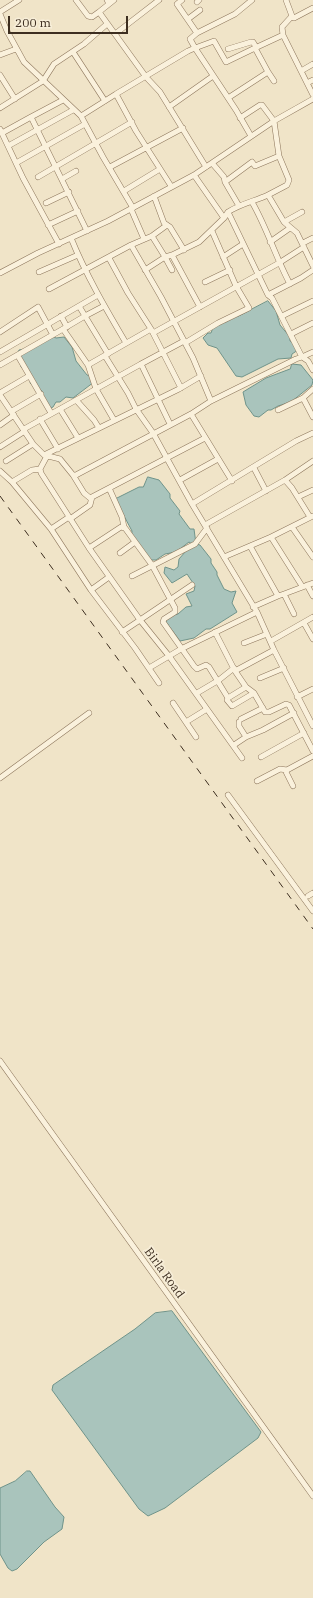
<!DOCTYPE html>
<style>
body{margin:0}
#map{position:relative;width:313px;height:1598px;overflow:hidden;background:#f0e4c8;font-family:"IBM Plex Serif",serif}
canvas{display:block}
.scale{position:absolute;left:8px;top:16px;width:120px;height:18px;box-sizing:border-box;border:2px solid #3d2e20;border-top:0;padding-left:5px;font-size:12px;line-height:14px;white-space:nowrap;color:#3d2e20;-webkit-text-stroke:3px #f7eed8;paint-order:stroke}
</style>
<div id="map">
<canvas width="313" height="1598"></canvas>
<div class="scale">200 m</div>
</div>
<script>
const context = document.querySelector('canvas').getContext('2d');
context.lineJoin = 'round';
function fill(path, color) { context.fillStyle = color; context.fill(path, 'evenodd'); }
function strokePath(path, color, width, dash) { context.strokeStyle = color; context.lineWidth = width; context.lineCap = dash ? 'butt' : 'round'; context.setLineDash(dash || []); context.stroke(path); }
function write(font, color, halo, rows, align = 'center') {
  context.font = font + ' "IBM Plex Serif",serif'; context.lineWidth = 3.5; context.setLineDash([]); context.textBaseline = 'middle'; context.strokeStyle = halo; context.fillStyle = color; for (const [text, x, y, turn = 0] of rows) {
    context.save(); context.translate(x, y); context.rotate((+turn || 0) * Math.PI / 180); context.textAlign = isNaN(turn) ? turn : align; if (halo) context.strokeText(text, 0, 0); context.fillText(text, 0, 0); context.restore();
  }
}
const water = new Path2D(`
 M268,301L276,311L280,325L290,337V341L295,344L298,350L292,354L291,358L278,359L242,377L236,376L217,348L208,345L203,338L208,333H211L214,325L220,321L226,322L234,316H238Z
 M51,335L56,338L64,337L72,347L76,361L87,375L91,376L94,382L73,398L66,397L60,402H56L53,407L47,410L41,398L42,391L30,383L32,378L21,367V363L16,357L19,350L30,348Z
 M292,364L301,365L313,380L312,385L291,402L278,406L271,410H268L259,417L254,416L246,405L243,392L266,378L290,369Z
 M148,477L159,480L170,494V498L180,511L179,514L190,529H194L196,544L200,545L211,559V563L217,572V575L224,589L231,592L236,591L232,603L237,612L210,629H206L194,638L180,641L166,622V616L178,614L186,607L192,606L186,594L194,591L195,586L187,574L172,583L164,573L165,567L174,570L178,567L179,559L192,544L189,542L176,552L165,554L156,560H151L131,539L132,531L115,499L139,487H143Z
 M172,1311L261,1432L258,1438L165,1508L148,1516L139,1509L52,1390L53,1385L135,1329L155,1313Z
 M27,1471H30L55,1507L64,1517L62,1529L44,1542L17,1569L12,1571L8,1568L0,1554V1488L15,1481Z`);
fill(water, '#a9c4bc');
strokePath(water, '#6f938a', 1);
const minor = new Path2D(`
 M76,0L88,16L92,17L99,12
 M107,0L109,4L99,12L146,77L160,92L206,167
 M182,0L177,4L197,33L235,14L252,0
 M286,0L292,16L282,27L283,35L313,95
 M197,2L199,0
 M109,4L114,0
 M0,12L19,0
 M0,14L7,31L24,62L81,116L103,157L133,208
 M292,17L294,18L313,8
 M188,19L200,10
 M197,33L190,39L195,48L214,41L226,62L255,48
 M115,34L159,0
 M228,49L251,42H253L256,47
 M73,52L105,101
 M0,55L16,49
 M301,71L313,64
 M268,72L255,48L283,35
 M0,75L15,99
 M307,83L313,80
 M116,94L188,51L195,48L236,110L251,136
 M228,98L268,72L274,81
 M63,100L31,117L87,231
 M169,107L213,76
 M0,108L43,81L54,64L84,44L107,24
 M81,116L116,94L136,131L171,186
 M0,129L23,178L59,244
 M2,133L31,117
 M8,146L73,110
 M16,163L85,124
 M212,163L224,177L225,182L239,206
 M110,167L183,128
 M194,175L224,218L228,212L268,295L272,298L302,357L313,352
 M38,177L132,122
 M62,179L76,171
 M225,182L252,162L255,166L279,156L274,121L262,105H260L240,118
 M124,191L160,169
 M268,195L287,185L289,180L279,156
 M154,196L164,223L170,227L184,250
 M252,202C267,228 276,258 290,284
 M46,203L69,192
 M131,209L144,239
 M228,212C240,204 255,201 268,195L284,222L297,233L313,266
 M284,222L302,212
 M48,225L78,211
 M152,236L165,257L172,270
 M71,238C86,275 106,309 126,343
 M270,242L290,228
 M303,243L313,238
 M131,245L161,297L193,358L211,401
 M172,255L199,242L224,218
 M223,257L243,244
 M109,258L128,293L151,329L181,388
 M145,270L165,257L172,255L200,307
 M39,272L78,255
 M0,273L38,253L108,221L194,175L274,121L313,99
 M205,282L230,270
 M49,289L131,245L152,236L167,225
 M268,295L301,278L313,270
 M79,306L98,295
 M61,316L67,327
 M282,316L313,301
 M63,329L85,316L108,354
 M0,332L38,307L53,335
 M153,333L279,263L304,247
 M291,334L313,323
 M185,343L218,323L249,308L236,286L212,231
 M0,352L79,306L85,316L104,306
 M18,356L51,413
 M105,356L128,393L136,409L153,433L192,504L257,612L274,650L313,726
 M141,364L184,341
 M0,365L63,329L88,365L96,389L114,420
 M88,365L151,329
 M313,389L303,398L313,417
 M0,393L29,376
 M0,395L33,444L44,455L60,459L73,475H76L191,414L211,401L296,359L302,357L308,361L313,370
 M76,400L94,420L99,428
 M60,409L78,438
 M278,410L303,398
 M12,411L41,394
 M191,414L232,481
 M40,419L58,449
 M0,425L14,415
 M24,429L141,364L170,424
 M0,447L25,431
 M44,455L179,389L201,376
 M47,456L40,469L41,473L89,548L121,527L125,528L152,565L175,608V612L164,619L163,622L194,666L197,669L206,665L209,667L228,698L246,687
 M6,461L33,444
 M254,468L266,491
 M0,471L12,482L51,529L91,590L135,648L159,683
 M73,475L84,493L90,498L92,497L205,438
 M180,480L218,459
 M12,482L32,470L40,469
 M109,488L122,517L124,527
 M298,497L313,490
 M192,504L296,441L313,433
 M310,517L292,488L285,480L313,461
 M70,519L90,505L92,497
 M205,525L285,480
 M292,527L313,557
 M51,529L69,517
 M271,537L302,586
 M250,546L278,596L284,594L294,614
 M89,548L140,620L122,632
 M120,553L135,542
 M224,557L271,537L313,516
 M132,576L195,544L207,528
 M192,585L140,620L169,656L242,758
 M307,585L313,596
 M91,590L109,577
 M284,594L313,583
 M253,607L278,596
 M304,623L313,639
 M215,632L235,671L274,650
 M271,641L313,617
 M244,643L267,634
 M149,668L181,649L257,612
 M235,671L246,687L254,693L265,712H269L286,704L289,705L313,751
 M260,678L284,668
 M197,693L219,680L234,668
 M297,697L313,689
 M228,698L227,700L232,706L254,693
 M173,703L196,737
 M241,719L263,708
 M186,722L207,709
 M239,722V726L246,737
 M234,745L246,737L263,730L294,713
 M261,757L304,733
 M285,770L293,786
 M0,778L89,713
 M257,781L280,769L287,770L313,756
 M228,795L313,911
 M308,896L313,893
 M0,1061L313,1496`);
strokePath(minor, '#8d765c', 6);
strokePath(minor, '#faf1dc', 5);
strokePath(new Path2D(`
 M0,496L313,929`), '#3d2e20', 1, [7, 7]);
write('12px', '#3d2e20', '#f7eed8', [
 ["Birla Road",164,1273,54]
]);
</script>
